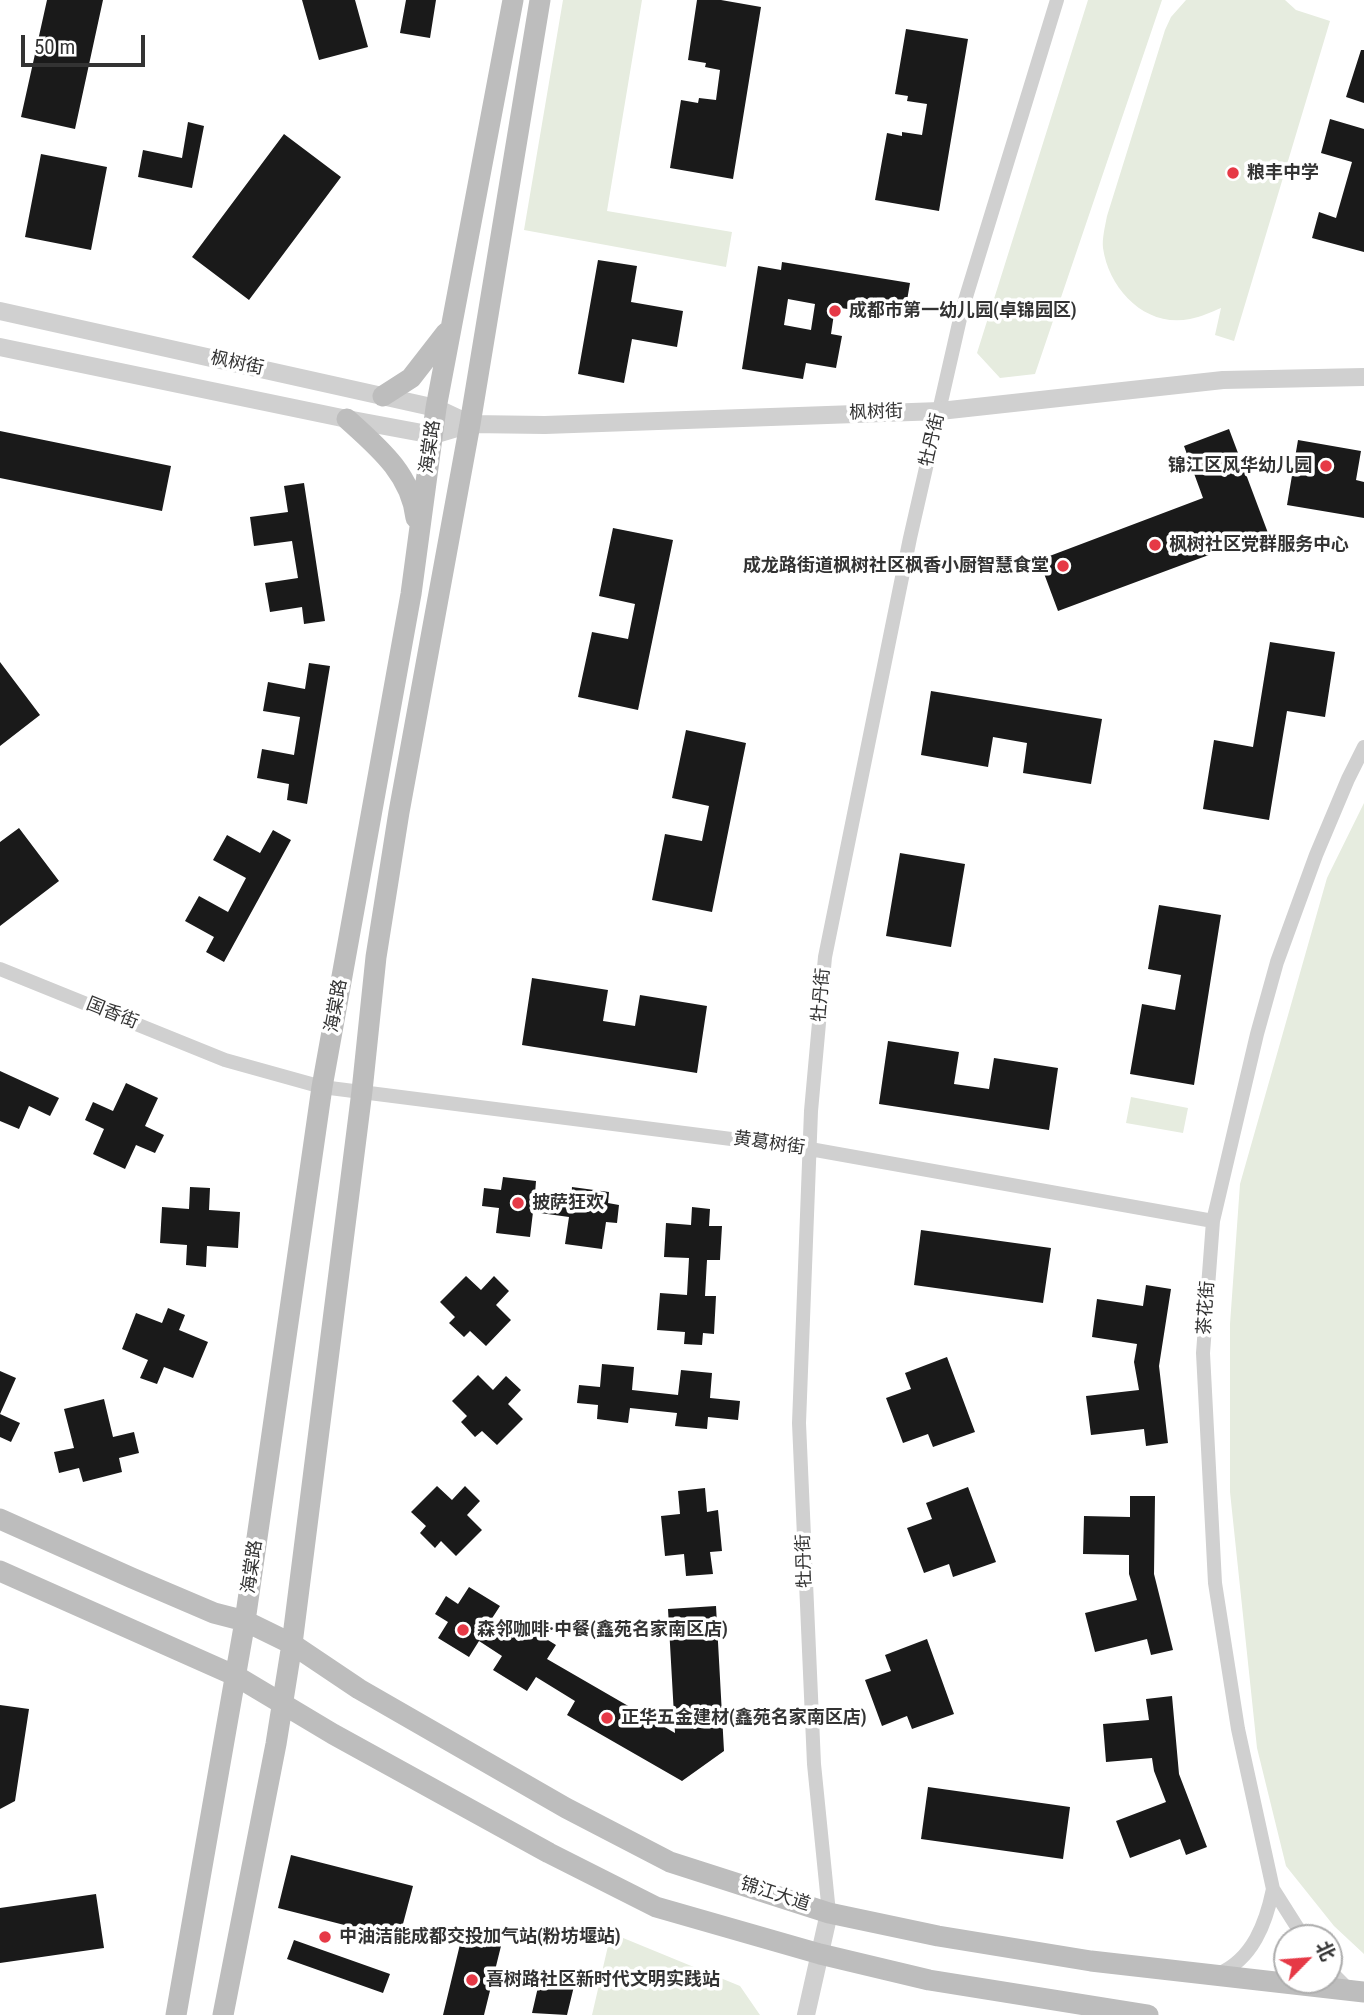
<!DOCTYPE html>
<meta charset="utf-8">
<style>
body{margin:0}
#map{position:relative;width:1364px;height:2015px;overflow:hidden;background:#fff;font-family:"Roboto Condensed","Noto Sans SC",sans-serif}
canvas{display:block}
.north{position:absolute;left:1273px;top:1924px;width:70px;height:70px;box-sizing:border-box;background:#fff;border:2px solid #adadad;border-radius:50%;rotate:65deg;font-size:19px;font-weight:700;line-height:28px;text-align:center;color:#333}
.north::after{content:'';display:block;margin:auto;width:24px;height:32px;background:#e63946;clip-path:polygon(50% 0,100% 100%,50% 72%,0 100%)}
.scale{position:absolute;left:21px;top:35px;width:124px;height:32px;box-sizing:border-box;border:4px solid #333;border-top:0;padding-left:9px;font-size:21px;line-height:24px;white-space:nowrap;color:#333;-webkit-text-stroke:5px #fff;paint-order:stroke}
</style>
<div id="map">
<canvas width="1364" height="2015"></canvas>
<div class="north">北</div>
<div class="scale">50 m</div>
</div>
<script>
const context = document.querySelector('canvas').getContext('2d');
context.lineJoin = 'round';
function fill(path, color) { context.fillStyle = color; context.fill(path, 'evenodd'); }
function strokePath(path, color, width, dash) { context.strokeStyle = color; context.lineWidth = width; context.lineCap = dash ? 'butt' : 'round'; context.setLineDash(dash || []); context.stroke(path); }
function write(font, color, halo, rows, align = 'center') {
  context.font = font + ' "Roboto Condensed","Noto Sans SC",sans-serif'; context.lineWidth = 7; context.setLineDash([]); context.textBaseline = 'middle'; context.strokeStyle = halo; context.fillStyle = color; for (const [text, x, y, turn = 0] of rows) {
    context.save(); context.translate(x, y); context.rotate((+turn || 0) * Math.PI / 180); context.textAlign = isNaN(turn) ? turn : align; if (halo) context.strokeText(text, 0, 0); context.fillText(text, 0, 0); context.restore();
  }
}
fill(new Path2D(`
 M563,0H642L607,211L732,232L726,267L524,230Z
 M1088,0H1162L1035,374L1000,378L977,353Z
 M1186,0H1285L1296,10L1330,21L1234,341L1215,335L1221,308C1211,312 1201,317 1190,319C1146,328 1109,290 1103,248C1102,238 1105,227 1107,216L1165,30L1171,17Z
 M1364,803V1954L1334,1926L1286,1866L1257,1748L1230,1492V1324L1240,1184L1327,878Z
 M1131,1097L1188,1108L1183,1133L1126,1123Z
 M611,1933L740,1986L760,2015H592Z`), '#e6ecdf');
fill(new Path2D(`
 M47,0H103L75,129L21,117Z
 M302,0H355L368,47L319,60Z
 M406,0H436L430,38L400,33Z
 M697,0H721L761,7L733,179L670,168L681,100L698,103L699,98L716,100L720,70L705,67L706,63L688,60Z
 M906,29L968,39L939,211L875,200L887,133L902,136V132L922,135L927,104L907,101L908,96L895,94Z
 M1361,50H1364V103L1346,97Z
 M1330,119L1364,129V252L1312,238L1319,212L1336,218L1352,162L1321,153Z
 M188,122L204,126L192,188L138,177L143,150L182,158Z
 M284,134L341,177L249,300L192,257Z
 M41,154L107,167L91,250L25,237Z
 M598,260L637,266L631,302L683,311L677,347L632,339L624,383L578,374Z
 M782,262L910,283L904,318L835,307L831,334L842,336L836,368L806,363L803,379L742,369L758,266L781,270ZM788,299L815,304L811,330L784,325Z
 M1229,429L1268,533L1058,611L1039,560L1203,498L1184,446Z
 M0,431L171,466L162,511L0,478Z
 M1298,440L1361,451L1356,480L1364,482V518L1287,505Z
 M304,483L325,621L304,624L302,607L270,612L265,583L298,578L292,541L254,546L250,517L288,512L284,486Z
 M613,528L673,540L638,710L578,697L592,632L628,639L635,604L599,596Z
 M1270,642L1335,652L1325,717L1287,711L1269,820L1203,809L1214,740L1253,747Z
 M0,662L40,715L0,746Z
 M309,663L330,666L307,804L287,800L289,784L257,778L262,749L294,755L300,717L263,711L268,682L305,689Z
 M931,691L1102,719L1091,784L1023,773L1027,743L993,737L988,767L921,755Z
 M686,730L746,743L712,912L652,900L665,834L702,841L709,806L672,798Z
 M19,828L59,881L0,926V842Z
 M273,830L291,840L224,962L206,952L214,937L185,921L199,896L228,912L246,878L213,860L227,835L260,853Z
 M900,853L965,864L951,947L886,936Z
 M1159,905L1221,915L1194,1085L1130,1074L1142,1004L1175,1010L1181,975L1148,969Z
 M532,978L608,990L603,1021L635,1026L640,995L707,1006L697,1073L522,1045Z
 M888,1041L959,1052L954,1084L989,1089L994,1058L1058,1068L1049,1130L879,1104Z
 M0,1071L59,1098L50,1116L29,1106L19,1129L0,1121Z
 M126,1083L158,1098L145,1126L164,1135L155,1153L136,1145L125,1169L93,1154L104,1129L85,1120L93,1102L113,1111Z
 M503,1177L536,1181L535,1194L571,1199L572,1187L609,1192L608,1203L619,1205L617,1223L606,1222L602,1249L565,1244L569,1217L533,1212L530,1237L496,1233L499,1208L482,1206L484,1188L501,1190Z
 M190,1187L210,1188L209,1210L240,1212L238,1248L207,1246L206,1267L186,1265L187,1245L160,1243L162,1207L189,1209Z
 M692,1207L710,1209L709,1226H722L720,1260H707L705,1296H716L714,1334L703,1333L702,1345L684,1344L685,1332L657,1330L660,1293L687,1295L689,1258L664,1257L666,1223L691,1225Z
 M921,1230L1051,1248L1043,1303L914,1285Z
 M466,1276L481,1290L494,1276L509,1291L496,1305L511,1320L486,1346L470,1331L464,1337L449,1323L455,1317L440,1302Z
 M1146,1285L1171,1289L1159,1366L1168,1443L1146,1446L1144,1429L1091,1435L1086,1396L1139,1390L1134,1362L1137,1344L1092,1337L1097,1299L1143,1306Z
 M168,1308L185,1315L179,1330L208,1342L193,1378L164,1367L157,1384L140,1378L148,1360L122,1349L136,1313L162,1323Z
 M947,1357L975,1432L933,1447L928,1434L903,1443L886,1398L911,1389L905,1373Z
 M602,1364L634,1367L632,1390L678,1395L681,1370L712,1373L710,1398L740,1401L738,1420L708,1417L707,1429L675,1426L677,1413L630,1408L628,1423L597,1419L598,1405L577,1403L579,1385L600,1387Z
 M0,1371L16,1378L0,1414L20,1423L11,1442L0,1437Z
 M478,1375L493,1390L506,1376L521,1390L508,1404L523,1419L497,1445L482,1431L475,1437L461,1422L467,1416L452,1401Z
 M104,1399L113,1437L134,1432L139,1453L119,1458L122,1472L83,1482L79,1468L59,1473L54,1452L74,1448L64,1409Z
 M437,1486L452,1500L465,1486L480,1501L467,1515L482,1530L456,1556L441,1541L435,1548L420,1533L426,1526L411,1512Z
 M968,1487L996,1562L953,1577L949,1564L924,1573L907,1528L932,1519L926,1503Z
 M705,1488L707,1512L718,1510L722,1551L710,1552L713,1574L686,1576L684,1554L665,1556L661,1516L680,1514L678,1491Z
 M1130,1496H1155L1154,1574L1173,1650L1151,1655L1147,1639L1095,1652L1085,1613L1137,1600L1129,1574V1555L1083,1554L1084,1516L1130,1517Z
 M469,1587L500,1606L489,1623L513,1638L522,1624L556,1645L547,1659L675,1733L668,1609L716,1606L724,1751L682,1781L567,1715L575,1701L536,1677L527,1691L493,1670L502,1656L479,1641L469,1657L438,1638L448,1622L435,1614L446,1596L458,1604Z
 M927,1639L954,1714L912,1729L907,1716L882,1726L865,1680L891,1671L885,1655Z
 M1172,1696L1179,1774L1207,1847L1186,1855L1180,1839L1130,1858L1116,1821L1166,1802L1154,1771L1152,1758L1106,1762L1103,1724L1149,1720L1146,1699Z
 M0,1705L29,1709L15,1801L0,1809Z
 M928,1787L1070,1807L1063,1859L921,1839Z
 M291,1855L413,1886L399,1939L278,1908Z
 M96,1894L104,1948L0,1963V1908Z
 M462,1936L501,1946L484,2015H443Z
 M294,1940L390,1974L383,1993L287,1959Z
 M541,1974L575,1982L567,2015L532,2013Z`), '#1a1a1a');
strokePath(new Path2D(`
 M0,969L225,1060L322,1087L810,1149L1213,1221
 M829,1913L814,1764L799,1423L811,1111L825,957L910,538L962,310L1057,0
 M1304,1938L1273,1889L1238,1729L1215,1583L1203,1353L1213,1221L1257,1034L1277,962L1316,855L1348,779L1364,747
 M1329,1970L1346,1987L1352,1988
 M1218,1974C1253,1959 1266,1923 1273,1889`), '#d0d0d0', 14);
strokePath(new Path2D(`
 M0,311L436,408L470,424
 M0,347L347,419L433,435L470,424L545,425L940,411L1223,380L1364,377
 M806,2015L829,1913`), '#d0d0d0', 18);
strokePath(new Path2D(`
 M383,396L411,378L446,333
 M347,419C378,447 411,474 416,518
 M0,1519L132,1578L214,1613L245,1621L292,1644L359,1689L566,1808L670,1862L829,1913L938,1936L1091,1961L1364,1992
 M0,1571L236,1676L333,1734L549,1853L656,1907L820,1954L929,1980L1148,2015
 M176,2015L245,1621L322,1087L411,594L436,408L513,0
 M223,2015L276,1744L292,1644L362,1091L376,957L399,812L470,424L540,0`), '#bdbdbd', 21);
for (const [x, y, r, color] of [
 [1233,173,7,"#e63946"],
 [835,311,7,"#e63946"],
 [1326,466,7,"#e63946"],
 [1155,545,7,"#e63946"],
 [1063,566,7,"#e63946"],
 [518,1203,7,"#e63946"],
 [463,1630,7,"#e63946"],
 [607,1718,7,"#e63946"],
 [325,1937,7,"#e63946"],
 [472,1980,7,"#e63946"]
]) { const dot = new Path2D(); dot.arc(x, y, r, 0, 2 * Math.PI); context.fillStyle = color; context.fill(dot); strokePath(dot, '#fff', 2.5); }
write('bold 18px', '#333', '#fff', [
 ["粮丰中学",1247,173],
 ["成都市第一幼儿园(卓锦园区)",849,311],
 ["锦江区风华幼儿园",1312,466,"right"],
 ["枫树社区党群服务中心",1169,545],
 ["成龙路街道枫树社区枫香小厨智慧食堂",1049,566,"right"],
 ["披萨狂欢",532,1203],
 ["森邻咖啡·中餐(鑫苑名家南区店)",477,1630],
 ["正华五金建材(鑫苑名家南区店)",621,1718],
 ["中油洁能成都交投加气站(粉坊堰站)",339,1937],
 ["喜树路社区新时代文明实践站",486,1980]
], 'left');
write('18px', '#333', '#fff', [
 ["枫树街",237,364,12],
 ["枫树街",876,413,-2],
 ["牡丹街",933,440,-77],
 ["海棠路",431,447,-82],
 ["牡丹街",822,995,-85],
 ["海棠路",337,1006,-80],
 ["国香街",112,1014,22],
 ["黄葛树街",769,1144,8],
 ["茶花街",1207,1308,-86],
 ["牡丹街",805,1561,-92],
 ["海棠路",253,1567,-82],
 ["锦江大道",775,1895,18]
]);
</script>
